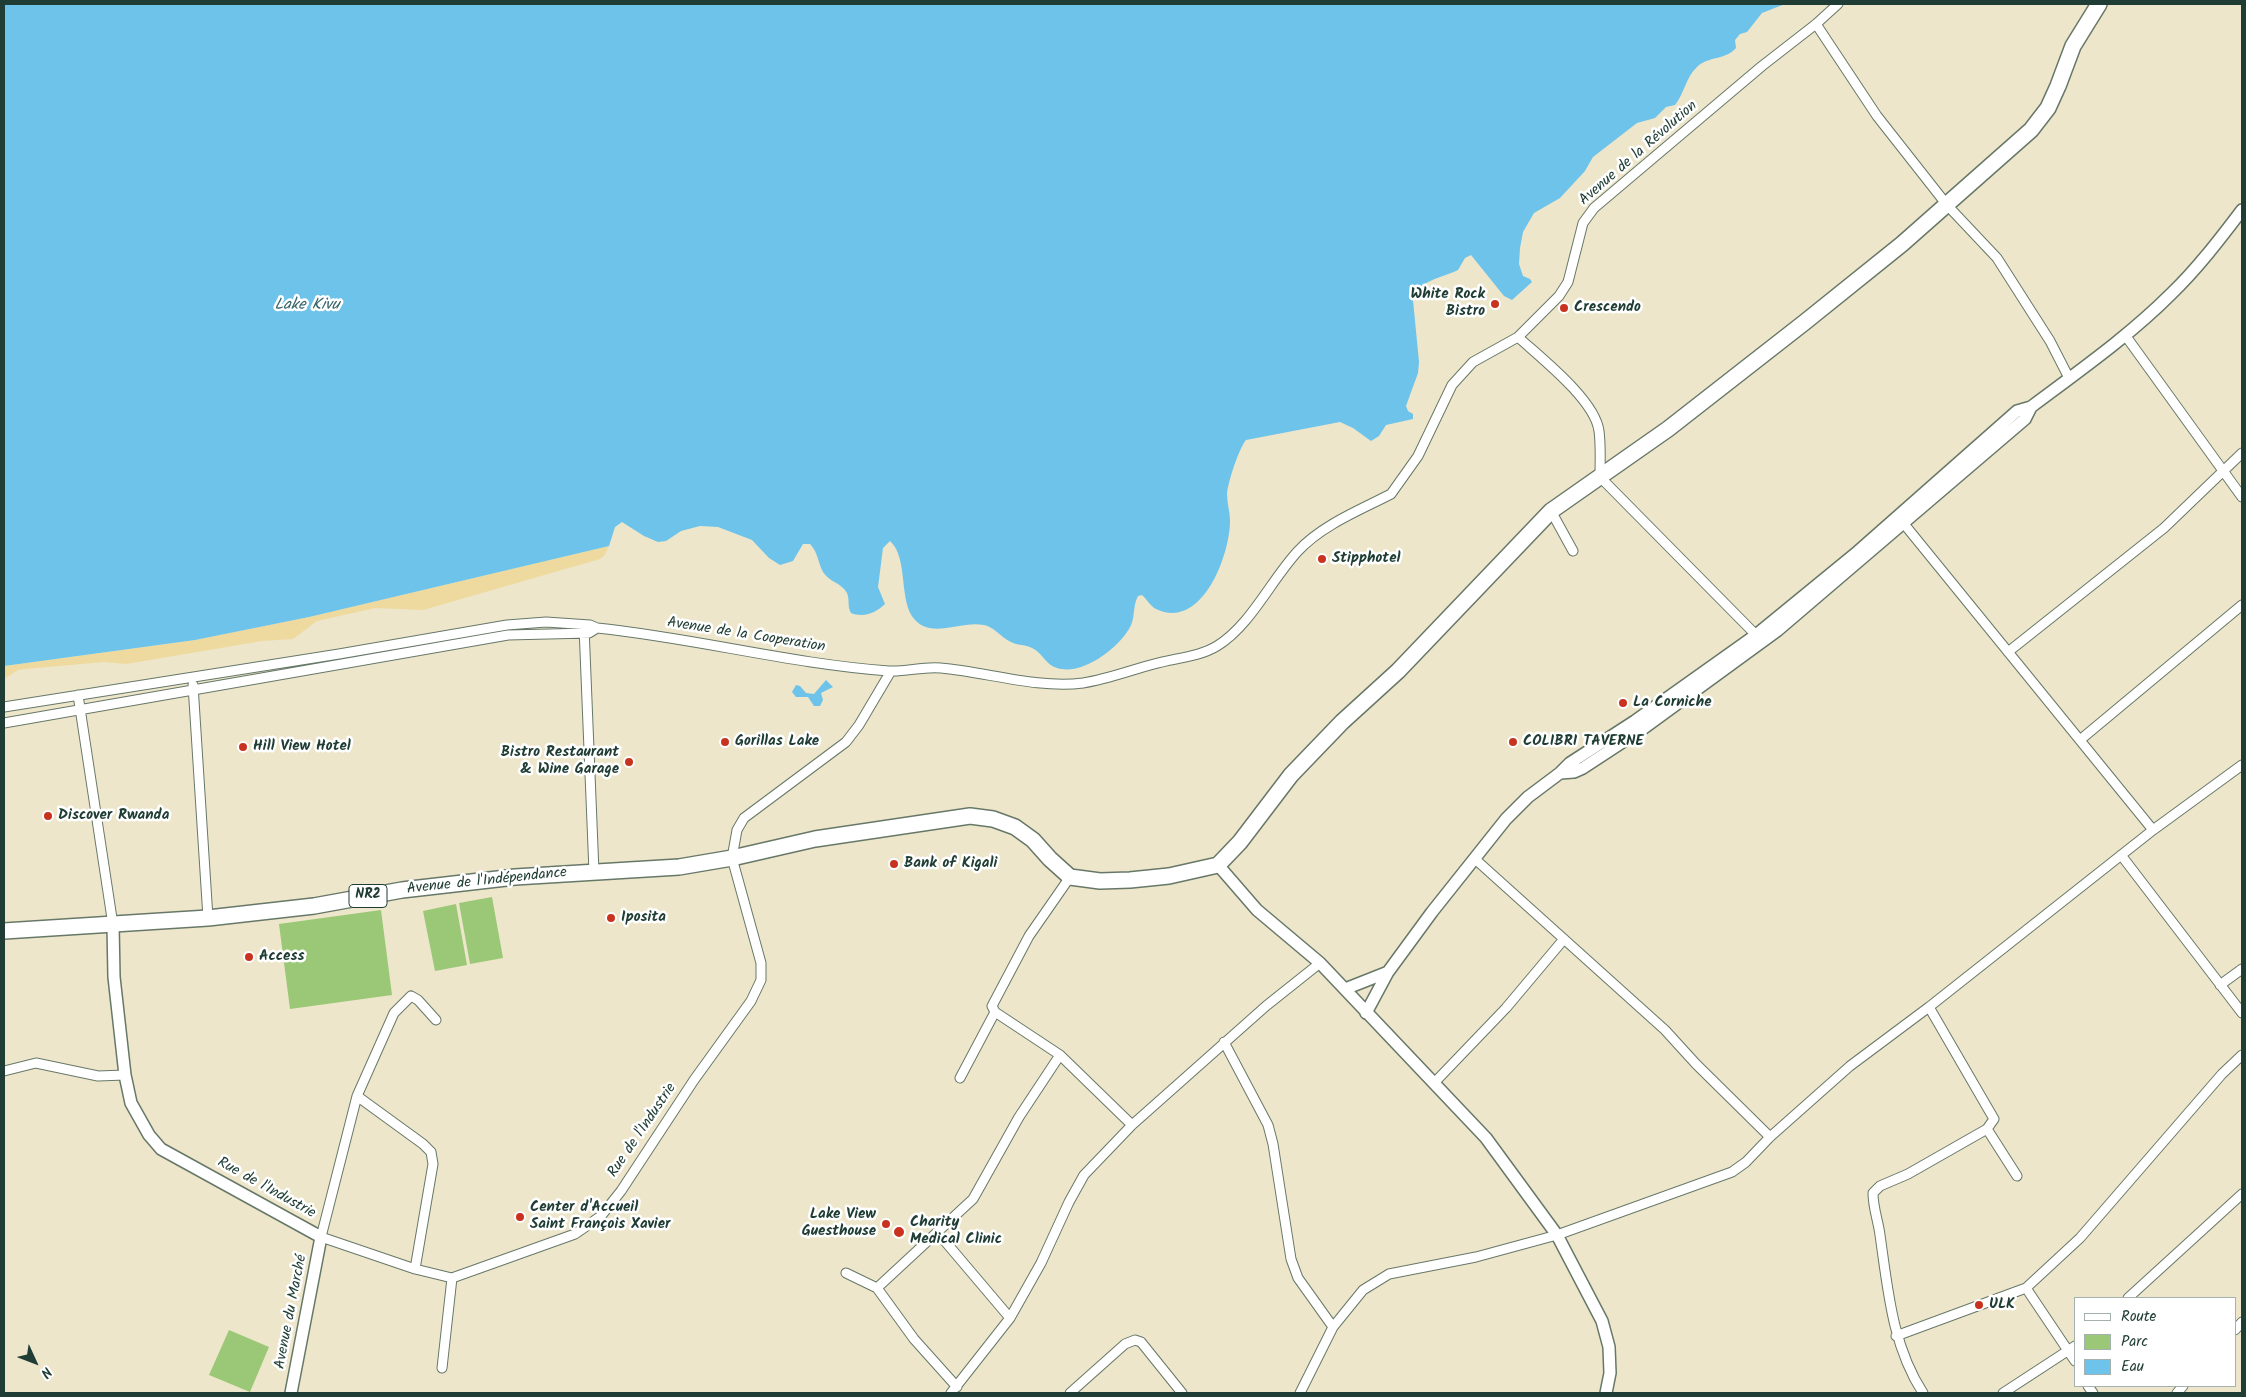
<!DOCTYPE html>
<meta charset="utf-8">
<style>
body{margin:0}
#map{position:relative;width:2246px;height:1397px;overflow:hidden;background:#ede6ca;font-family:Kalam,sans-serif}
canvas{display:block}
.frame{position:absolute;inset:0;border:5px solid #1f3d34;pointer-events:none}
.legend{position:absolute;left:2074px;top:1297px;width:162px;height:90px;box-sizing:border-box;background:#fff;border:1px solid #a5b1ae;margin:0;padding:6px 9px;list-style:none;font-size:15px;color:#1f3d34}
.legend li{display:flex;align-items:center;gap:10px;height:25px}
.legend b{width:25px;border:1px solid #a5b1ae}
.north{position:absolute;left:10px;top:1337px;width:50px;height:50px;-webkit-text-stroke:4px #fff;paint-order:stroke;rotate:133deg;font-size:14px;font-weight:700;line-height:20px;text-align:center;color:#1f3d34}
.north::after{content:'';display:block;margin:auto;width:18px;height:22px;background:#1f3d34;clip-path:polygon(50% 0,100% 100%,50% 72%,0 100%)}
</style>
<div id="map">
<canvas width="2246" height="1397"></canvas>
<div class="frame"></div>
<ul class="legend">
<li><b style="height:6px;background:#fff"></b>Route</li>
<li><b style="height:14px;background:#9ac876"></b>Parc</li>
<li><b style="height:14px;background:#6dc3ea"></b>Eau</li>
</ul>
<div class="north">N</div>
</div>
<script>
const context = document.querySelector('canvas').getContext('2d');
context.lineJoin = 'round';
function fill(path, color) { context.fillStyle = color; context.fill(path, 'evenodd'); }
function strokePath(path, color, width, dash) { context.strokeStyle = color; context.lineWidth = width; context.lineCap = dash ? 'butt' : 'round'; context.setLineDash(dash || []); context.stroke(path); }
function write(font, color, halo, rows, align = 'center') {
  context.font = font + ' Kalam,sans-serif'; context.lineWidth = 5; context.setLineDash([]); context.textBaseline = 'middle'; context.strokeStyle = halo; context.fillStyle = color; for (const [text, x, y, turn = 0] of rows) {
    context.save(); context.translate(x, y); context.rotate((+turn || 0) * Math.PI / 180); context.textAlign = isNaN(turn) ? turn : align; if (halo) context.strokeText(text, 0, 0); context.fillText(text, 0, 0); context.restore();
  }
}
fill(new Path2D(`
 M492,897L503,958L470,964L459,903Z
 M456,904L467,965L435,971L423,911Z
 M381,910L392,995L290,1009L279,924Z
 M229,1330L269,1347L250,1392L209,1375Z`), '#9ac876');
fill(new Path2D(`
 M609,546L604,556L600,559L423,610L375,608L317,621L293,639L262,641L126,664L104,662L25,669L18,670L4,679V666L195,640L309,617Z`), '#eeda9e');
fill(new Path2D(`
 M4,4H1785L1762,13L1747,32L1740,34L1735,40L1736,48C1726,60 1708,56 1697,67C1686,77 1684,94 1675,105L1666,107L1655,118L1637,123L1593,157L1585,171L1560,198L1534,213L1523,232L1520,248L1519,264L1523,276L1530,279L1532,282L1512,300L1504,296L1471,255L1465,258L1458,270C1442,278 1418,280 1413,300L1419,362L1418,373L1406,406L1408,411L1413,414V419L1386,425L1379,436L1371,441L1353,428L1340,422L1246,440C1239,448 1228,482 1227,494C1227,503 1230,512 1230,521C1230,555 1202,631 1156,609C1150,606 1147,599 1142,595L1138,596C1132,607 1136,618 1129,629C1117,649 1082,676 1057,668C1046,665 1043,654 1034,649C1026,644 1017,646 1009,641C1000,636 994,627 984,625C961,620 933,639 915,620C898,602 909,558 890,541L883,548L878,587L885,604C876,613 863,618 851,613C847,606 850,600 847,593C842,583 829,582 823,572C818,563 818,552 810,544H803L793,561L780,565L769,558L752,540L718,527L700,526L681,531L666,541L658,542L644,536L622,522L615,527L609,546L309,617L195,640L4,666Z
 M826,680L833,687L821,693L823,700L820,706H814L808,697H796L792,692L796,685L800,686L806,693L814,694Z`), '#6dc3ea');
const minor = new Path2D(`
 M1816,24L1877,116L1947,205L1997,258L2050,341L2069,378
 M2125,335L2242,497
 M1518,337C1541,358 1595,400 1599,431C1601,446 1600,462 1600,477L1760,639
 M1551,511L1573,551
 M1900,519L2153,830
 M584,627L594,872
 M2008,652L2164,528L2242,453
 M193,685L208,918
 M78,695L113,925
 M4,707L339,654L507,625L546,622L590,625L597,628C695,638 791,664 889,671C906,672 924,666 941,668C986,672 1038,689 1083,683C1108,679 1131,670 1154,664C1175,658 1199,657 1217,646C1251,625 1271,580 1298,551C1322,525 1360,510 1391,494L1418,456L1452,385L1473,362L1518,337L1559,296L1568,282L1583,223L1594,208L1762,66L1816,24L1838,4
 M4,723L508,635L589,633L597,628
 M2080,740L2242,605
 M2121,855L2242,1013
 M1475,859L1665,1030L1696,1064L1770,1137
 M2220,985L2242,969
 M995,1012L1060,1055L1132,1125
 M436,1020L418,1000L411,996L394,1013L357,1096L321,1237L415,1269L452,1278L575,1234L601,1216L621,1191L694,1080L751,1001L761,980V963L732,858L737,830L744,818L846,742L859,725L891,671
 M1224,1042L1268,1125L1273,1144L1291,1259L1298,1278L1333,1327
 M4,1071L36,1063L98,1076L125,1075
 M960,1078L995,1012L992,1006L1029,936L1070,877
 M1435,1082L1506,1008L1564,939
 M357,1096L423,1144L431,1152L433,1164L415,1269
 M1987,1129L2017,1176
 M938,1233L1010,1318
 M846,1273L877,1288L914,1339L957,1387
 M877,1288L973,1199L1019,1117L1060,1055
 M2026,1288L2075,1361
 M2128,1298L2242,1194
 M2235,1330L2242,1322
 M1896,1336L2026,1288L2080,1238L2222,1074L2242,1055
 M442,1368L452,1278
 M2088,1386L2093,1393
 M951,1393L1010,1318L1041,1263L1069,1202L1084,1175L1132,1125L1266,1006L1320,963
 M1070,1393L1125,1344L1135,1340L1141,1342L1182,1393
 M1300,1393L1333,1327L1363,1290L1389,1274L1476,1257L1557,1235L1732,1172L1746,1162L1770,1137L1850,1066L1929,1007L2153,830L2242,765
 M1923,1393C1892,1345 1888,1290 1880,1235C1878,1220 1873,1208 1873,1193L1880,1186L1908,1174L1987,1129L1994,1119L1929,1007
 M2003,1393L2075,1346
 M2177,1393L2183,1386`);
const tertiary = new Path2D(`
 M1560,773L1574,772L1583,768L1641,730L1778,630L2025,419L2031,407
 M1218,865L1257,910L1320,963L1486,1138L1557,1235L1602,1321L1609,1347L1610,1373L1606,1393
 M113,925L114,977L125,1075L131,1103L149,1135L161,1149L321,1237L291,1393
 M1345,989L1388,972
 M1366,1013L1388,972L1432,912L1506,819L1528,797L1560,773L1570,763L1635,721L1756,635L1855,554L2017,411L2031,407C2079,371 2129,336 2171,294C2197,269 2220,239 2242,210`);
const trunk = new Path2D(`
 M4,931L208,918L314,906L402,890L515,877L679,867L732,858L815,839L970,816L993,819L1015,827L1033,840L1050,859L1070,877L1100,881L1130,880L1169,876L1218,865L1240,842L1291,775L1342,722L1398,671L1551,511L1668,429L1805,322L1902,244L2031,130L2048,108L2058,86L2073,46L2099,4`);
strokePath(minor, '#677868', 11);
strokePath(tertiary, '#677868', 14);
strokePath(trunk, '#677868', 18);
strokePath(minor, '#fff', 9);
strokePath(tertiary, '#fff', 11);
strokePath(trunk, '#fff', 15);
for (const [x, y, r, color] of [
 [1495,304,5,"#c8321e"],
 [1564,308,5,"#c8321e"],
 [1322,559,5,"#c8321e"],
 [1623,703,5,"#c8321e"],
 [725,742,5,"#c8321e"],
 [1513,742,5,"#c8321e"],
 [243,747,5,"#c8321e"],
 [629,762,5,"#c8321e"],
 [48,816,5,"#c8321e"],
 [894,864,5,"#c8321e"],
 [611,918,5,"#c8321e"],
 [249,957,5,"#c8321e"],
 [520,1217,5,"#c8321e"],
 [886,1224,5,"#c8321e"],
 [899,1232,6,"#c8321e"],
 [1979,1305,5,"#c8321e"]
]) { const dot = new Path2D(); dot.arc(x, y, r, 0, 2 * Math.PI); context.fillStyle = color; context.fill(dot); strokePath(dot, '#fff', 2); }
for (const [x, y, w] of [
 [368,896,38]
]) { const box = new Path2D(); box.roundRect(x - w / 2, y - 11.5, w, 23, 4); context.fillStyle = '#fff'; context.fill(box); strokePath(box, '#1f3d34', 1); }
write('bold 14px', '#1f3d34', null, [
 ["NR2",368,896]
]);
write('15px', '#1f3d34', '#fff', [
 ["Avenue de la Révolution",1639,154,-41],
 ["Avenue de la Cooperation",746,636,9],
 ["Avenue de l'Indépendance",487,882,-6],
 ["Rue de l'Industrie",643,1131,-56],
 ["Rue de l'Industrie",266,1189,29],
 ["Avenue du Marché",292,1312,-79]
]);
write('bold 15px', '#1f3d34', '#fff', [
 ["White Rock",1485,295,"right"],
 ["Bistro",1485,312,"right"],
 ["Crescendo",1574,308],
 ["Stipphotel",1332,559],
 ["La Corniche",1633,703],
 ["Gorillas Lake",735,742],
 ["COLIBRI TAVERNE",1523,742],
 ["Hill View Hotel",253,747],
 ["Bistro Restaurant",619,753,"right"],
 ["& Wine Garage",619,770,"right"],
 ["Discover Rwanda",58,816],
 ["Bank of Kigali",904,864],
 ["Iposita",621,918],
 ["Access",259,957],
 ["Center d'Accueil",530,1208],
 ["Saint François Xavier",530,1225],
 ["Lake View",876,1215,"right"],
 ["Guesthouse",876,1232,"right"],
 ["Charity",910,1223],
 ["Medical Clinic",910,1240],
 ["ULK",1989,1305]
], 'left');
write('italic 16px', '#36656b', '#fff', [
 ["Lake Kivu",307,306]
]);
</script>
